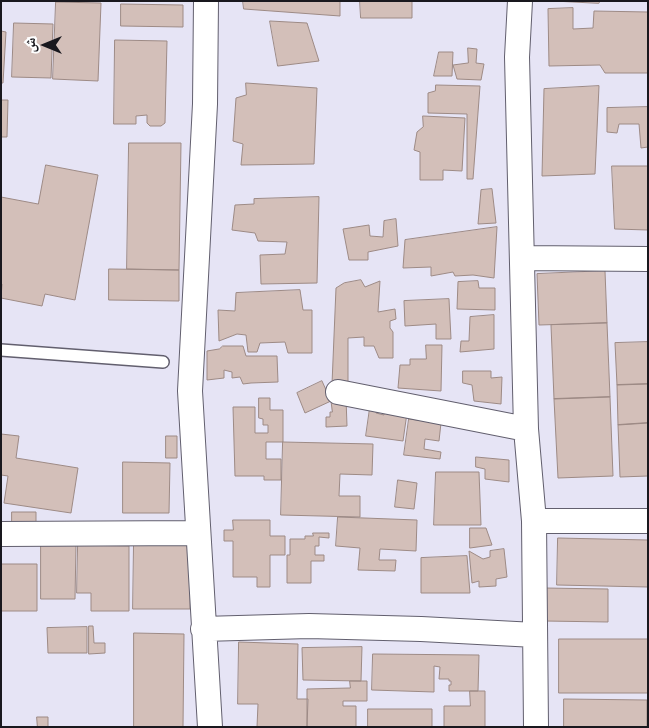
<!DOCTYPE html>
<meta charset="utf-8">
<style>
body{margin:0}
#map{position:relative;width:649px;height:728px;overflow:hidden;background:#e6e4f5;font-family:"Space Grotesk","Noto Naskh Arabic",sans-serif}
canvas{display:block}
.frame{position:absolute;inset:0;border:2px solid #19181e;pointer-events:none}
.north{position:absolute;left:20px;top:20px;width:50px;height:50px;-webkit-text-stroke:4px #fff;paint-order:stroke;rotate:270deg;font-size:14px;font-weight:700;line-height:20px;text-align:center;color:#19181e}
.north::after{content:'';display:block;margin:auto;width:18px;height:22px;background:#19181e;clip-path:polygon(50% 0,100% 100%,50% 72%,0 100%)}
</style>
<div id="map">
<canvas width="649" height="728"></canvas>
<div class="frame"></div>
<div class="north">ش</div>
</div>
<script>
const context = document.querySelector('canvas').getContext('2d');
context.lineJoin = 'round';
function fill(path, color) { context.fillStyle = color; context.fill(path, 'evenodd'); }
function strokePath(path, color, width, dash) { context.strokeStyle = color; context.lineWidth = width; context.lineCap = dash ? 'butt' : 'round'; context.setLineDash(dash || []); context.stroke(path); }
const building = new Path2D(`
 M243,1H340V16L244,9Z
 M360,1H412V18H361Z
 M554,1H600L599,3Z
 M56,2L101,3L98,81L53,79Z
 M121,4L183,5V27L121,26Z
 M573,8V29L593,28L594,11L648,12V73H605L600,65L549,66L548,9Z
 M270,21L307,23L319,61L278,66Z
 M14,23L53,24L51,78L12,77Z
 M1,31L6,32L3,83H1Z
 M115,40L167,41L165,123L161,126H150L147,123V115L136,116V124H114Z
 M468,48L477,49L476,63L484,64L481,80L457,79L453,65L468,63Z
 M439,52H453L452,76H434Z
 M246,83L317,88L314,164L241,165L243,144L233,141L236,98L246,95Z
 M436,85L480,86L473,179H467V114L428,113V93L435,91Z
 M599,86L595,174L542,176L544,89Z
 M1,100H8L7,137H1Z
 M648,107V147L641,148L639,124H619L617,133L607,132V108Z
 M423,116L465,118L462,171L443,170V180H420V152L414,150L417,132L423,127Z
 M129,143H181L179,270L127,269Z
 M46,165L98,175L75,300L45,294L42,306L1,298L2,284H1V197L38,204Z
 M612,166H648V230L615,229Z
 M492,189L496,223L478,224L481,190Z
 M319,197L317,283L261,284L260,255L285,254L287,242L258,241L255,233L232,230L235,205L254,204V199Z
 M396,219L398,246L368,252V260H349L343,229L369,225L370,236L383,237L384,221Z
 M497,227L494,278L473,275L455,276L453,272L431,276V267L403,268L405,240Z
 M109,269L179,270V301L109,300Z
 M605,271L607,323L539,325L537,274Z
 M361,280L365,287L380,281L378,312L395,309L396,319L390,321V328L393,332V358H379L374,346H364V337L348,338V384H332L336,288L344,283Z
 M478,281L479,288H495V310L457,309L458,282Z
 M300,290L303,310H312V353H288L285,342L260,343L257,352H248L246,335L237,334L219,341L218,310L235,311L236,293Z
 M449,299L451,339H436V324L405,326L404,301Z
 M494,315V349L460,352L461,341H469L470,317Z
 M607,323L610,397L554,399L551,325Z
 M648,342V384L617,385L615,343Z
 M426,345H442L441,391L398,388L400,365H410V359H426Z
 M223,346H243L246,356H277L278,382L251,383L243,384L240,377L232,378V372L224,370V378L207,380V351L219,349Z
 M463,371H491V378L502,377L501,404L474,401L472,385L463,383Z
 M322,381L331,401L305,413L297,393Z
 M648,384V423L618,425L617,385Z
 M610,397L613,476L558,478L554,399Z
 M259,398H270V410H283V442H266V459H281V480H264V476H235L233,407H255V433H268V425H263V419L259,418Z
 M331,398H346L347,426L326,427V417H330V412H332Z
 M370,408L377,409L376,413L384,415V410L407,413L403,441L366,436Z
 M409,419L441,423L439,441L425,439L424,449L441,452L440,459L404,455Z
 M648,423V476L620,477L618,425Z
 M1,434L19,436L16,458L78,468L71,513L4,503L8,476L1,475Z
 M166,436H177V458H166Z
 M283,442L373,444L372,475L340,474L339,496H360V517L281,515Z
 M476,457L509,460V482L485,479V469L476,467Z
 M123,462L170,463L169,513H123Z
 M436,472H479L481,525H434Z
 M398,480L417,483L414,509L395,507Z
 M12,512H36V528L12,523Z
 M338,517L417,520L416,551L380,549L379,560H396L395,571L358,570L360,548L336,546Z
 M233,520H270V536H285V555H270V587H257V577H233V541H224V530H233Z
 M470,528H486L492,545L470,548Z
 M313,533H329V538L319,537V546H315V555H324V561H311V583H287V555H290V539H305V536H313Z
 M558,538L648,540V587L557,585Z
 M134,540H191L190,609H133Z
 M41,544L76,545L75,599H41Z
 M78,545L129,546V611H91V593H77Z
 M504,549L507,577L496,579V586L479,587V581L472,583L469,551L483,559L490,557V551Z
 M467,556L470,593H421V558Z
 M1,564H37V611H1Z
 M544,588L608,589V622L544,621Z
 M89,626H93L94,643H105V653L89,654Z
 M87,627V653H48L47,628Z
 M134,633L184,634L183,727H134Z
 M559,639H648V693H559Z
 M239,642L298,644L297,699H308L307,727H257L258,704H238Z
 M362,647L361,681L303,680L302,648Z
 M373,654L479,655L478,691H449V685H451V681H449V679H439L440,667L434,666V692L372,690Z
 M350,681H367V701H343V706H356V727H307V689L350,688Z
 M470,691H485V727H444V706H470Z
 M564,699L647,700V727H564Z
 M368,709H432V727H368Z
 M37,717H48V727H14H37Z`);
fill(building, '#d3bfb9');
strokePath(building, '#9d8a85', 1);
const lane = new Path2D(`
 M1,350L163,362`);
const street = new Path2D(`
 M206,1L205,104L190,391L210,727
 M520,1L517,57L526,429L534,521L536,727
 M522,258L648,259
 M338,392L526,429
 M534,521H648
 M1,534L198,533
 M203,629L309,626L421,629L535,635`);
strokePath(lane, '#625f6e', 14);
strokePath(street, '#625f6e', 26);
strokePath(lane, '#fff', 11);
strokePath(street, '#fff', 24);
</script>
